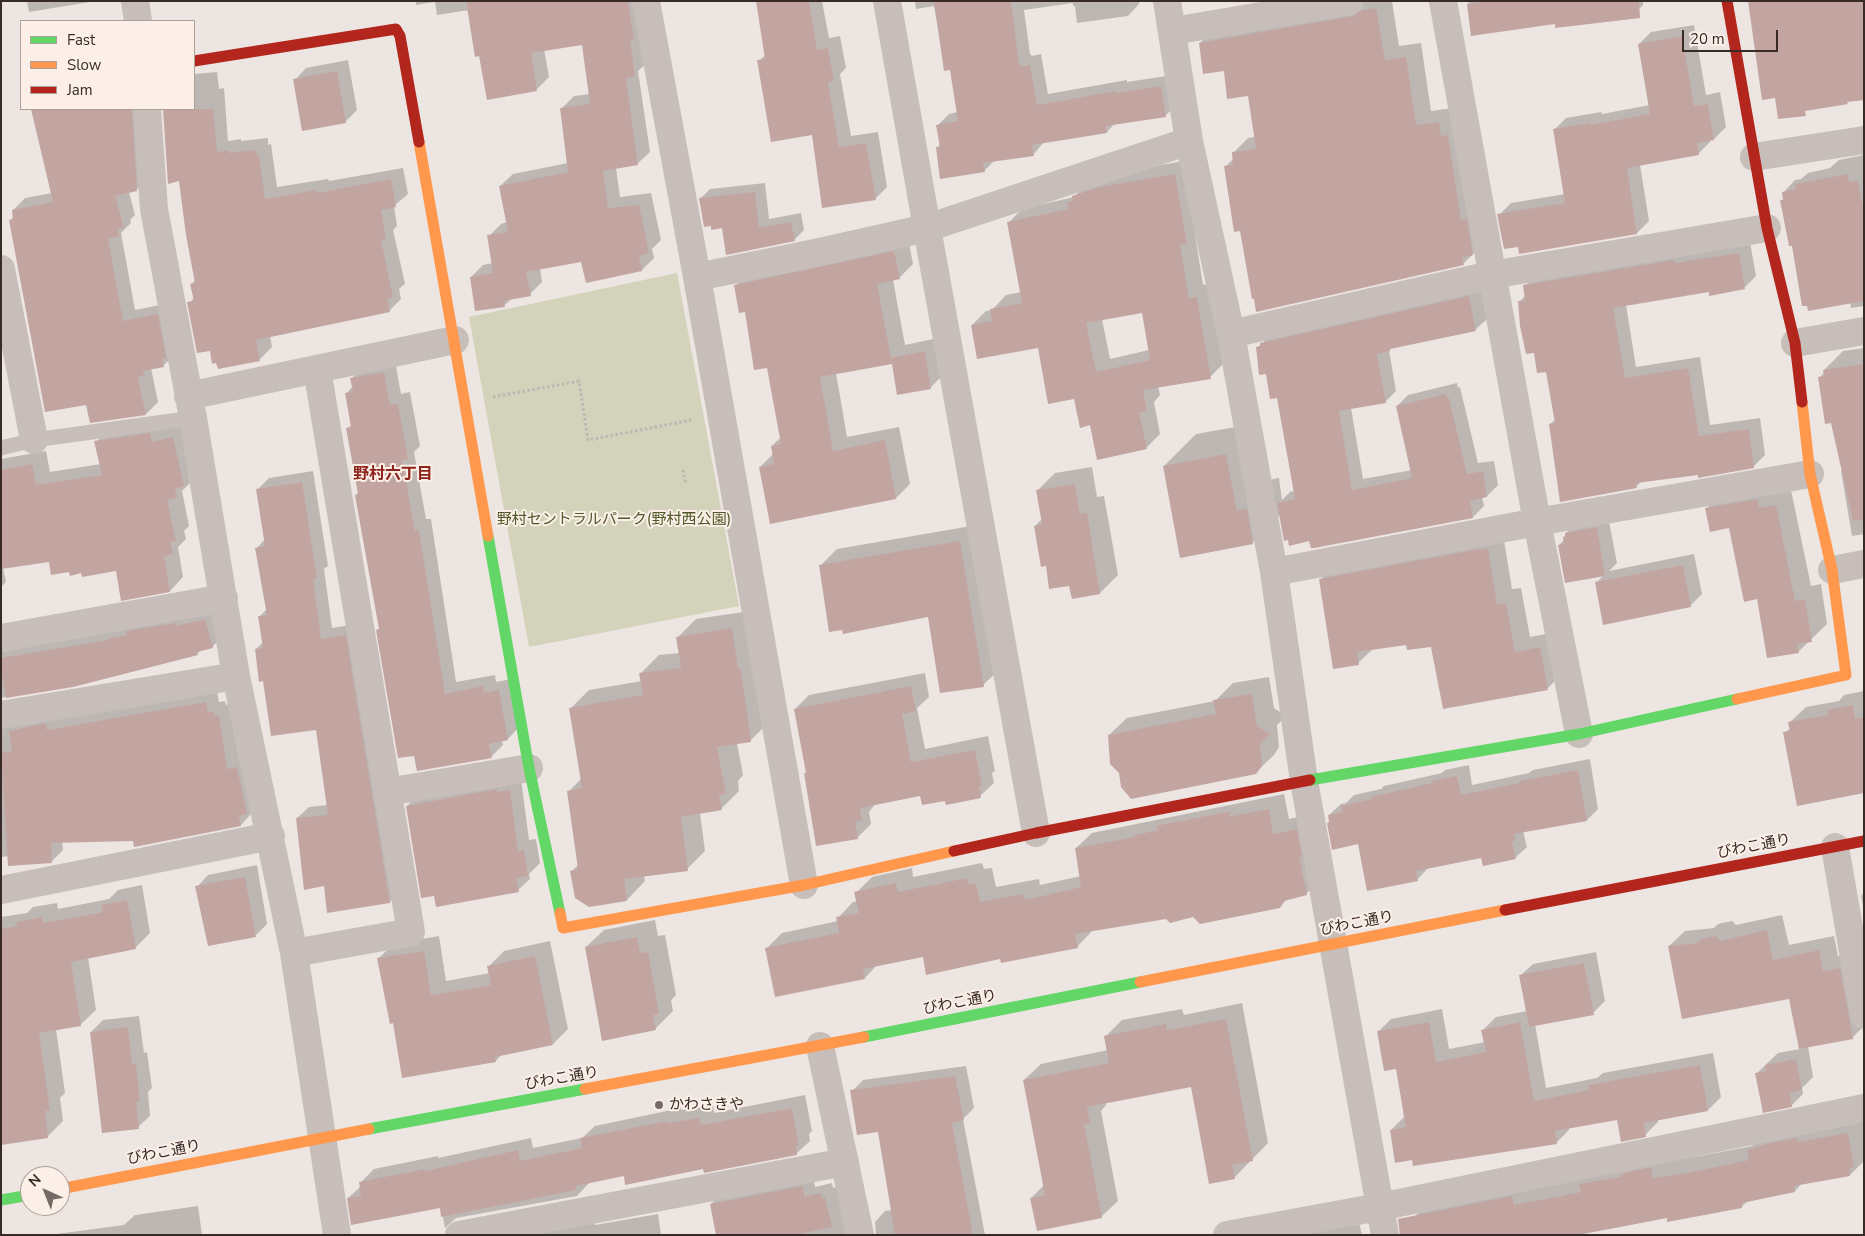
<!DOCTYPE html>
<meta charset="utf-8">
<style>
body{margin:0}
#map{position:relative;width:1865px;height:1236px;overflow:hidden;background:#ede5e1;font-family:"Nunito Sans",sans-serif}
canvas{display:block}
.frame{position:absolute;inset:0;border:2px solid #382a27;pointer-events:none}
.legend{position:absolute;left:20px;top:20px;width:175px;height:90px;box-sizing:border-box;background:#fbefe7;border:1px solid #ada09a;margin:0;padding:6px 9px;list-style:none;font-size:15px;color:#382a27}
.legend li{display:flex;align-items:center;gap:10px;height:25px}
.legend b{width:25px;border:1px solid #ada09a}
.north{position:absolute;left:20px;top:1166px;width:50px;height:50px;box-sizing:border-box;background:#fbefe7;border:1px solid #ada09a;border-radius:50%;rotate:316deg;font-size:14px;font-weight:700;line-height:20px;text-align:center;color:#382a27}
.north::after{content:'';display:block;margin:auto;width:18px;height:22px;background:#776b68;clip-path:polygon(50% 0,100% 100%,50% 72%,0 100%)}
.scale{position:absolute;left:1682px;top:30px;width:96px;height:22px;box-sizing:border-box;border:2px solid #382a27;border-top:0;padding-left:6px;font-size:15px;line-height:18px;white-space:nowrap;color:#382a27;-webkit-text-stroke:4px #fbefe7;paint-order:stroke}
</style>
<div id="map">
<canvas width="1865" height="1236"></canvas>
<div class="frame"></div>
<ul class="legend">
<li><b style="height:6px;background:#63d668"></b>Fast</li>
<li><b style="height:6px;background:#ff974d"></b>Slow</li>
<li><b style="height:6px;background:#b3261e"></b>Jam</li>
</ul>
<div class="north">N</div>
<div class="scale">20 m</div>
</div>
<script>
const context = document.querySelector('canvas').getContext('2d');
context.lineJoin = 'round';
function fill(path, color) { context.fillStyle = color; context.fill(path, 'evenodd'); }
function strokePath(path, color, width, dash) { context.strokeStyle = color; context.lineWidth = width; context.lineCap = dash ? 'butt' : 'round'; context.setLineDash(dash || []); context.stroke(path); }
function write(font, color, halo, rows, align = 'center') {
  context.font = font + ' "Nunito Sans","Noto Sans JP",sans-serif'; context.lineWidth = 4; context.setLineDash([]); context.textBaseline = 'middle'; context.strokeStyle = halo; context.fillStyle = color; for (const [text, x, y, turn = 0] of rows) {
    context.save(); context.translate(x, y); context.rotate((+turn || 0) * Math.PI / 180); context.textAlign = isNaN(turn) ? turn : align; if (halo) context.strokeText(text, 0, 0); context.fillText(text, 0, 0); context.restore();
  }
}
fill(new Path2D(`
 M677,273L739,606L529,647L469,317Z`), '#d2d3ba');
fill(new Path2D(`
 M27,1H96L29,12Z
 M416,1H637L647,63L638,71L650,152L637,164L616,168L620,197L651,193L661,240L652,249L654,258L642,270L582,261L540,268L542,282L530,294L512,298L504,306L471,277L483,265L493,263L489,236L501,224L507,222L500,186L513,174L568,163L562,108L574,96L590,94L583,44L544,49L549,77L537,89L488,99L480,54L469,10L437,15L435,2L416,5Z
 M757,1H822L829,38L840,36L846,68L840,74L851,136L878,132L887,187L875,199L813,133L759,61L766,54Z
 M915,1H1139V4L1128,16L1077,23L1075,6H1073V3L1024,10L1030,54L1032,56L1041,54L1048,94L1127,80V82L1173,75L1177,104L1165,116L1115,123L1107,132L1044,142L1033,155L995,160L984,171L937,148L940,144L938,125L949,114L958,112L951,69L945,70L934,6L916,9Z
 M1366,1H1392L1399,46L1421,43L1431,111L1453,108L1478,249L1463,264L1242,229L1225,167L1234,158L1233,153L1248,138L1255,137L1249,95L1200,43L1215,28Z
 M1468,1H1643V5L1630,18L1556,22L1472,35Z
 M1694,25L1706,95L1720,92L1726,127L1714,139H1710V142L1698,154L1640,165L1649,221L1637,233L1519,245L1499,215L1511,203L1565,194L1554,130L1566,118L1601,112L1602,114L1650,105L1639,44L1651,32Z
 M348,60L357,110L345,122L295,80L306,68Z
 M217,72L219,89L224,88L228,141L241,139V141L268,138V145L271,144L277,187L328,179L329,181L403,168L408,194L394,206L397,226L393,230L405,284L399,289L401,299L389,311L270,336L272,347L260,359L219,368L189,303L194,298L191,284L196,280L181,180L169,182L164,109H194V74Z
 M32,109H144L149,178L136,190L129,192L135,215L130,220L131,223L121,233L135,310L170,303L175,354L163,366L151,368L158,402L146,414L87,404L10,221L14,216L13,210L25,198L52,193Z
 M1864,155V306L1851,308L1850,302L1793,244L1782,201L1784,198V192L1795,180L1801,179L1808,173L1830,168L1839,160Z
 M1189,160L1201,228L1195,234L1203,285L1211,283L1224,363L1210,377L1158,386L1160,395L1154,402L1160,434L1146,448L1091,424L1039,347L972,325L986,311L992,310L1006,295L1021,292L1008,223L1022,209L1074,197L1088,182L1116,173ZM1143,312L1149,350L1110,359L1102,319Z
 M765,183L769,219L801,213L804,230L794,240L723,227L700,199L710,189Z
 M908,238L913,264L899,278L893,280L905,345L938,338L944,374L930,388L893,362L836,373L847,437L899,427L910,484L896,498L760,467L774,453L772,446L781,437L768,366L735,286L749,272Z
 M1750,242L1756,276L1744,288L1710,291L1626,305L1636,367L1700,357L1710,425L1760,418L1765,455L1753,467L1642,481L1636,487L1550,424L1556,419L1547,370L1535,352L1519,302L1526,295L1525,286L1537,274Z
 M1480,285L1487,319L1475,330L1392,347L1389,350L1396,391L1385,402L1351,408L1363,479L1412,470L1397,406L1408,395L1457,383L1458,388L1460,387L1478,463L1494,461L1498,485L1487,496L1482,497L1484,506L1473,517L1310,540L1281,514L1252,543L1164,466L1196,434L1258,423L1269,480L1279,478L1282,500L1290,492L1294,491L1278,397L1257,348L1273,333Z
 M1864,348V534L1852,536L1841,471L1843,470L1832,422L1819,378L1824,373V370L1843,351Z
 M395,361L401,394L410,392L420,446L414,452L426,519H431L456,682L495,675L496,682L511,679L519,727L508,739L502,740L503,745L491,757L415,755L378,630L380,628L356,495L359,492L347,429L352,424L346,394L353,386L352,378L364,367Z
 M186,424L197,471L189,479L190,483L182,491L189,526L184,531L186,539L178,547L183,577L170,591L118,570L82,572L70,570L50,561L3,568L6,582L1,587V459L46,451L50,472L101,464L96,442L110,428Z
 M1092,467L1097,497L1104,496L1118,575L1100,593L1073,598L1070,584L1047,564L1035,526L1042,519L1037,491L1055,473Z
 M313,471L328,566L324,569L332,628L357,624L401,890L390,902L325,885L297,818L309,807L327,805L317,729L264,679L256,649L263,642L260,616L267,609L257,548L265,539L257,490L269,478Z
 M1791,490L1811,586L1821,584L1827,624L1798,652L1758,598L1730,527L1706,509L1722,493Z
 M1608,516L1617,563L1609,571L1694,554L1702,594L1690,606L1596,583L1604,575L1559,545L1565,539L1566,533L1578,522Z
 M977,525L1000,669L983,685L929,616L820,566L837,549Z
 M1503,534L1512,589L1521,588L1530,637L1556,632L1563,673L1548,688L1432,645L1407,643L1373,649L1358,663L1320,580L1336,564Z
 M217,608L224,635L212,647L202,649L197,654L72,686L1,698V652L9,651L12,647Z
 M750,611L769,722L751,740L737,743L743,775L738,781L739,791L721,809L700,813L705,851L687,869L644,875L645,881L627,900L572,871L579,864L569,791L582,778L571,708L589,690L642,681L641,673L659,655L680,653L678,637L696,619Z
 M925,673L929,697L917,708L925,749L988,736L995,771L992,773L994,783L980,796L946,799L921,795L875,804L869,812L871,824L857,838L807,772L795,709L809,695Z
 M1269,677L1274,708L1286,716L1277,725L1279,747L1274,755L1255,773H1120L1109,735L1127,718L1215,701L1233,683Z
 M1864,691V792L1785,733L1791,727L1790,722L1806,707L1839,701L1844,695Z
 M217,692L219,702L225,701L226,705L230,704L239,759L248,757L252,813L241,825L62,841L63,850L51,862L9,856L1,857V714Z
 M1590,759L1598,809L1587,820L1523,831L1527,847L1515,858L1482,857L1428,868L1417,880L1359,843L1330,821L1329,815L1341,804L1346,803L1354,795L1381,789L1384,786L1442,773L1445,770L1469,765L1472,785L1529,773L1533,770Z
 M521,779L529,840L536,839L540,863L529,874L530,879L518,890L407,806L419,794Z
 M1284,794L1289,819L1312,814L1322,878L1306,894L1288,898L1280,907L1166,918L1093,930L1077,947L1001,958L924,955L877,965L865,978L766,949L782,933L838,921V918L853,902L858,901L856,893L872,877L912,868L913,877L982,863L984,869L992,868L996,887L1039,879L1040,885L1081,876L1076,848L1092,833Z
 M257,865L267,924L255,936L197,887L208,875Z
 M142,885L150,933L135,948L88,957L96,1010L80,1025L56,1029L65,1093L60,1098L63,1121L48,1136L1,1144V917L27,913L33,907L57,903L58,909L109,899L118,890Z
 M1864,893V910L1861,896Z
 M1782,915L1789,945L1834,936L1838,956L1854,953L1864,1026L1852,1038L1808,1046L1813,1077L1802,1088L1803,1094L1791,1106L1757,1073L1778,1053L1800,1049L1790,998L1669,946L1685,931L1714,928L1718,924L1732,921L1736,925Z
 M655,920L658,936L665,935L676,995L671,1000L673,1011L655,1029L586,947L604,930Z
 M439,936L446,981L490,973L489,966L504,951L550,941L568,1029L553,1044L502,1054L496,1061L394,1022L378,959L393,944Z
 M1596,952L1605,1001L1593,1013L1535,1024L1546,1088L1597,1078L1603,1073L1713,1053L1721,1097L1708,1110L1658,1119V1122L1645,1135L1618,1118L1569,1128V1130L1556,1143L1413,1159L1391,1130L1404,1117L1397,1067L1378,1032L1391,1019L1442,1009L1449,1049L1485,1042L1483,1030L1496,1017L1527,1011L1521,975L1533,964Z
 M1242,1003L1268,1143L1234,1178L1192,1086L1106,1102V1105L1101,1111L1118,1201L1101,1217L1031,1198L1044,1185L1024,1080L1041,1064L1108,1050L1105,1037L1122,1020L1182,1009L1184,1015Z
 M139,1016L144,1053L147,1052L152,1088L148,1092L150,1116L138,1127L91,1032L103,1020Z
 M966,1066L974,1108L963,1119L985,1235H876L875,1222L885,1211L892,1210L879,1130L852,1091L863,1080Z
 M805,1095L812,1131L809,1134L810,1141L796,1154L704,1168L625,1175L590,1182L577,1196L456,1218L445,1228L441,1207L348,1198L361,1186L360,1183L374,1169L438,1156V1158L531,1138L533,1148L582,1138L595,1126L681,1108V1110L713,1105L714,1113Z
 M1864,1116V1161L1850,1175L1802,1183L1795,1191L1748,1201L1741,1207L1668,1217L1415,1216L1432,1199L1705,1155L1752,1146L1766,1132Z
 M813,1176L815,1187L832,1183L833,1188L836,1187L859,1235H717L711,1204L722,1193Z
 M198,1206L202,1235H49L124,1225L135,1215Z
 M658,1214L661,1235H501L594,1217L595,1225Z
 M1358,1218L1362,1235H1306L1316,1226Z`), '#0003');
fill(new Path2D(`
 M466,1H628L634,39L630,40L635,77L626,78L638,165L603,171L608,208L639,205L649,253L639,256L642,271L586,283L581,262L526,272L531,296L503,301L505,307L475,311L470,277L493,273L487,235L508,232L499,186L568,172L560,108L590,104L582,45L531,53L537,91L487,100L479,56L475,57Z
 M756,1H809L817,50L828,48L834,81L828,82L839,147L866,143L876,200L822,208L812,135L771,142L757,60L765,59Z
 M934,1H1011L1019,64H1020L1021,67L1030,65L1037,105L1116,91V93L1161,86L1166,117L1106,126L1107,133L1032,145L1034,156L983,163L985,172L940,179L936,147H940L936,125L958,121L950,70L944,71Z
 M1486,1H1639L1640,18L1555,28V24L1471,36L1467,4Z
 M1748,1H1864V100L1847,102L1848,104L1805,111L1806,116L1778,119L1775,98L1762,100Z
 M1376,8L1385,60L1406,57L1416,125L1439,122L1441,136L1448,135L1461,220L1467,219L1473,255L1462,258L1464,265L1256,312L1254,299H1252L1240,231L1234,232L1224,166L1233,165L1232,152L1256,149L1248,96L1227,99L1224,71L1203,74L1199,43L1353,16L1362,10Z
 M1682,36L1694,106L1708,104L1714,140L1697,143L1699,155L1627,168L1637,234L1519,254L1518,247L1504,249L1497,214L1565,203L1553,129L1590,123V125L1650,114L1638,44Z
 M337,71L346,123L302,131L293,79Z
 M31,109H132L137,191L115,196L124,228L118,229L119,236L108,239L123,321L158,314L166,358L162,359L164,367L143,371L144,376L138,377L146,415L90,423L86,405L45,412L9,220L13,219L12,210L53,202Z
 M163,109H213L217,152L229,150V153L256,150L257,156H259L265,199L316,190L317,193L391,179L396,207L381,210L386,239L381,240L393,297L387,299L390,312L256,340L260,361L218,369L216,363L212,364L210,351L197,353L187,302L194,301L190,284L195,283L186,235L179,181L168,184Z
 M1175,174L1187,244L1180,245L1189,298L1197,297L1211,379L1143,390L1147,411L1139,412L1147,449L1097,460L1090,425L1080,428L1074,399L1048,404L1038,348L977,359L971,325L992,321L990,309L1022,303L1007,222L1068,209L1067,202L1073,201L1072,196L1100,187ZM1142,313L1150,360L1096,372L1086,323Z
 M1848,174L1849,182L1858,181L1864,212V301L1808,311L1807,306H1802L1792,246H1789L1780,200H1783L1782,192L1796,189L1795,184Z
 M755,192L759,228L791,222L795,241L726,255L722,228L711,230V226L704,227L699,198Z
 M894,251L900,279L877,284L891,358L925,351L931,389L897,395L892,364L820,377L833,451L885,440L896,499L770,524L759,467L774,464L771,446L781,444L767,368L754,370L745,312L739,313L734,285Z
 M1739,253L1745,289L1709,296V292L1613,308L1625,378L1688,368L1699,436L1749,429L1754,468L1698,478V475L1636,483L1637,488L1560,502L1549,424L1555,423L1546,372L1537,373L1534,353L1526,354L1520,326L1518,301H1525L1523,285L1674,260L1675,263Z
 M1469,296L1476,331L1390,349V351L1377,354L1386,403L1339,411L1352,490L1412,478L1396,406L1446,394L1447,398H1449L1467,474L1483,471L1487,497L1470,501L1473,518L1314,548H1311L1309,541L1289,546L1288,540L1284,541L1277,503L1295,499L1277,398L1270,399L1266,374L1259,375L1256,347L1260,346V343Z
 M1864,364V520L1853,521L1831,423L1825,424L1818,377L1824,376L1823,370Z
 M384,372L390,405L398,404L408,459L402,460L415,531L419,530L445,694L483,686L484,693L499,690L508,740L489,744L492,758L417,771L414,756L398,758L376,630L379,629L355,495L358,494L346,428L351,427L345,393L353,392L350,378Z
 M150,433L152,442L173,437L184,486L175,489L177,498L167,500L176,541L170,542L173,554L164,556L170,592L121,601L116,571L82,577L81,573L70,576L69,572L51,575L49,562L1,569V470L32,464L36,485L102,475L94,441Z
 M1226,454L1237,511L1247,509L1253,544L1180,558L1163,466Z
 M302,482L317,578L313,579L321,639L346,635L390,903L327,913L324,886L304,890L296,818L328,815L316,730L271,736L263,681L259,682L255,649L263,648L258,616L267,615L255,548L265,546L256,489Z
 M1075,484L1080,514L1087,513L1100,594L1072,599L1069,586L1049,589L1046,566L1041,567L1034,526L1042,524L1036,490Z
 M1758,499L1759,508L1776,505L1795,601L1805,599L1812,642L1797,644L1799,653L1767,658L1757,599L1744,602L1729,528L1710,532L1705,508Z
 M1597,527L1605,576L1565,583L1558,545L1564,544L1563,537L1565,536V533Z
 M960,541L984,687L940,693L928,617L843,634L842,630L829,632L819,565Z
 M1479,549V550L1488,549L1497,604L1506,603L1515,652L1540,647L1548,690L1443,709L1431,647L1407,650L1406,645L1357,652L1359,665L1333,669L1319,579Z
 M1683,565L1691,607L1603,625L1595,582Z
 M205,619L213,648L197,652L198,655L73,687L6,698L1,670V658L109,640V638L127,635L126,631L176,623V626Z
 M732,628L738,669H741L751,742L717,747L726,794L719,795L722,810L681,817L688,871L624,879L627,901L589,907L575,898L570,871L578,869L567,791L582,788L569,708L643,695L639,673L681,668L676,637Z
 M911,686L916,711L902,714L911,762L975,750L982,786H979L981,798L946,805L945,801L922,805L920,796L860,808L862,820L855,822L858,839L816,846L804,773H806L794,709Z
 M1252,694L1257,726L1270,734L1260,744L1262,766L1256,774L1131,799L1121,787L1119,773L1110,764L1108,735L1216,714L1213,700Z
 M206,702L208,712L214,711L215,716L219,715L227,769L237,767L247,814L239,816L241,826L134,847L133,841L51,843L52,863L8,866L1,753L12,751L9,731L46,723L47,730Z
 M1853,705L1855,719L1864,717V793L1797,806L1783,732L1790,731L1788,722L1828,715L1827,710Z
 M1578,770L1587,821L1514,834L1515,841H1512L1516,859L1483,866L1481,858L1416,871L1418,881L1367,891L1358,844L1332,850L1327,823L1329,822L1328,815L1343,812L1341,806L1372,799L1371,797L1433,783L1432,781L1457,776L1461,795L1520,783V781Z
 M497,789V792L510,790L518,851L524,850L528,876L516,878L519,892L436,907L434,896L421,898L406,806Z
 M1269,809L1273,834L1297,829L1302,857H1299L1307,895L1284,901L1280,908L1200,924L1193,917L1170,923L1166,919L1075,934L1078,948L1001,963L1000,959L926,975L923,957L863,969L865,979L775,997L765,948L839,933L836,917L859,913L854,892L896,883L898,892L967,878L968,884L976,883L980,902L1023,894L1025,900L1081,887L1075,848L1135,837V835L1159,830L1155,826L1232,811L1228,817Z
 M245,877L256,937L208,946L195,886Z
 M127,900L136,949L71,962L81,1026L39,1033L50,1110L45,1111L48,1138L1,1145V929L17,926L16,922L42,917L43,923L103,912L101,905Z
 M1767,930L1773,960L1819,950L1823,971L1840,968L1853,1039L1799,1049L1789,999L1682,1019L1668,946L1698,943L1701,939L1716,936L1720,941Z
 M637,937L640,953L648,952L659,1014L653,1015L656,1030L602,1041L585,947Z
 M424,951L431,995L491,985L487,966L535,956L553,1045L495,1057L496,1062L402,1078L393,1023L390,1024L377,958Z
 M1584,963L1594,1015L1529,1027L1519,975Z
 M1226,1019L1253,1161L1232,1165L1235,1179L1209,1184L1191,1087L1087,1107L1090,1123L1084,1124L1102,1218L1037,1231L1030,1198L1045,1195L1023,1080L1109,1063L1104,1036L1166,1024L1167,1030Z
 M1429,1022L1436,1062L1486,1052L1481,1030L1520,1022L1534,1101L1589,1090L1588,1085L1700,1065L1708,1111L1644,1123L1646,1137L1621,1142L1617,1120L1555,1131L1557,1144L1413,1166L1412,1160L1395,1163L1390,1130L1406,1127L1396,1069L1384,1071L1377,1031Z
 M128,1027L132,1064H136L140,1101L136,1102L139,1129L102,1133L90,1032Z
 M1796,1059L1802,1090L1790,1093L1792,1107L1763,1113L1755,1073L1766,1071L1765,1065Z
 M955,1076L964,1120L952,1123L973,1235H895L878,1132L857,1135L850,1090Z
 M792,1108L799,1146H796L797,1155L704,1173L703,1169L625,1185L624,1176L576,1186V1190L441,1217L440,1208L351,1225L347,1198L361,1196L359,1182L425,1169V1171L518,1150L520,1161L582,1148L580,1138L668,1121V1123L700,1118L701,1125Z
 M1848,1133L1854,1167L1849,1168L1850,1176L1794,1186L1795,1192L1742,1203V1208L1667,1222V1218L1578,1235H1400L1398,1219L1512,1196L1514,1205L1581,1192L1579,1184L1621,1177V1175L1625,1173L1651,1167L1653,1178L1687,1173L1749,1160L1747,1150L1769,1143L1797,1138V1142Z
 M803,1186L804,1197L821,1193L822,1198L825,1197L832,1227L796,1235H716L710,1204Z`), '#c2a5a1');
strokePath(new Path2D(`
 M493,397L579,381L588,440L692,420
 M683,470L686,484`), '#bfb6b2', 3, [2.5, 2.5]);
strokePath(new Path2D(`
 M1,448L34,440L193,418`), '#c7bdb9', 15);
strokePath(new Path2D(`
 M135,1L138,21
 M646,1L697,277L804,885
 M887,1L927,228L1036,833
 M1167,1L1189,141L1231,334L1274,572L1304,781L1385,1235
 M1443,1L1537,522L1579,734
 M1173,31L1350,1
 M147,109L154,209L193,418L236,676L294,953L337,1235
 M1754,157L1864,140
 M1,269L34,440
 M697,277L815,253L927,228L1189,141
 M1231,334L1491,275L1767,228
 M1795,343L1864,331
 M188,396L455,340
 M1832,570L1864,564
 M1274,572L1537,522L1810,474
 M1,638L224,598
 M1,715L236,676
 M387,792L529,768
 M1835,847L1864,1015
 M1,890L271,836
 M294,953L411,932L317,369
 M820,1046L860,1235
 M459,1235L845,1162
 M1227,1235L1379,1207L1864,1108`), '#c7bdb9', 28);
strokePath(new Path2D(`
 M488,536L529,768L560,913
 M1310,780L1579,734L1737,699
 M864,1037L1140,982
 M369,1129L585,1089
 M1,1200L30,1195`), '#63d668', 11);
strokePath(new Path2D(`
 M419,142L488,536
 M1737,699L1846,675L1832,570L1810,474L1802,402
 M560,913L563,928L804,885L954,851
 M1140,982L1505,910
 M585,1089L864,1037
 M60,1189L369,1129`), '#ff974d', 11);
strokePath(new Path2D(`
 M1727,1L1767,228L1795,343L1802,402
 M194,61L396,29L400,36L419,142
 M954,851L1036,833L1310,780
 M1505,910L1864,841`), '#b3261e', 11);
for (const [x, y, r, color] of [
 [659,1105,5,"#776b68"]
]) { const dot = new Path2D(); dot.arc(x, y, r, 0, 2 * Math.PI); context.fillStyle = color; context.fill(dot); strokePath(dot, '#fbefe7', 2); }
write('15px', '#4e5829', '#fbefe7', [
 ["野村セントラルパーク(野村西公園)",614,520]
]);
write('15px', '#382a27', '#fbefe7', [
 ["びわこ通り",1754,847,-11],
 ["びわこ通り",1357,924,-11],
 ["びわこ通り",960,1003,-11],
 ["びわこ通り",562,1079,-10],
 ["びわこ通り",164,1153,-11]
]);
write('15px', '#382a27', '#fbefe7', [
 ["かわさきや",669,1105]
], 'left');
write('bold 16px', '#8c241b', '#fbefe7', [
 ["野村六丁目",393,475]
]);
</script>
